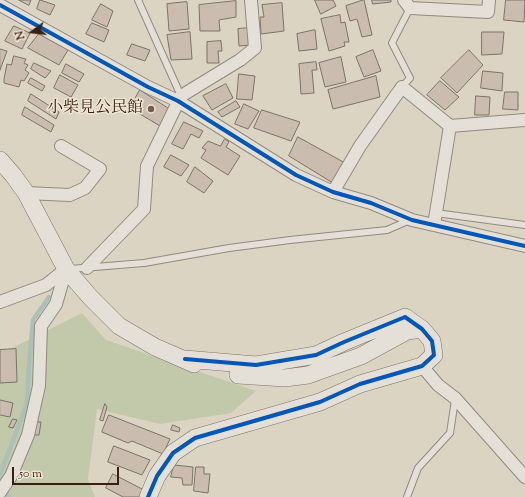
<!DOCTYPE html>
<meta charset="utf-8">
<style>
body{margin:0}
#map{position:relative;width:525px;height:497px;overflow:hidden;background:#dbd4c3;font-family:"Sorts Mill Goudy",serif}
canvas{display:block}
.north{position:absolute;left:12px;top:12px;width:40px;height:40px;-webkit-text-stroke:3px #eee5d2;paint-order:stroke;rotate:255deg;font-size:11px;font-weight:700;line-height:16px;text-align:center;color:#391f10}
.north::after{content:'';display:block;margin:auto;width:14px;height:18px;background:#391f10;clip-path:polygon(50% 0,100% 100%,50% 72%,0 100%)}
.scale{position:absolute;left:12px;top:467px;width:107px;height:18px;box-sizing:border-box;border:2px solid #391f10;border-top:0;padding-left:5px;font-size:12px;line-height:14px;white-space:nowrap;color:#391f10;-webkit-text-stroke:3px #eee5d2;paint-order:stroke}
</style>
<div id="map">
<canvas width="525" height="497"></canvas>
<div class="north">N</div>
<div class="scale">50 m</div>
</div>
<script>
const context = document.querySelector('canvas').getContext('2d');
context.lineJoin = 'round';
function fill(path, color) { context.fillStyle = color; context.fill(path, 'evenodd'); }
function strokePath(path, color, width, dash) { context.strokeStyle = color; context.lineWidth = width; context.lineCap = dash ? 'butt' : 'round'; context.setLineDash(dash || []); context.stroke(path); }
function write(font, color, halo, rows, align = 'center') {
  context.font = font + ' "Sorts Mill Goudy","Noto Serif JP",serif'; context.lineWidth = 3; context.setLineDash([]); context.textBaseline = 'middle'; context.strokeStyle = halo; context.fillStyle = color; for (const [text, x, y, turn = 0] of rows) {
    context.save(); context.translate(x, y); context.rotate((+turn || 0) * Math.PI / 180); context.textAlign = isNaN(turn) ? turn : align; if (halo) context.strokeText(text, 0, 0); context.fillText(text, 0, 0); context.restore();
  }
}
fill(new Path2D(`
 M82,313L106,340L256,391L231,413L160,424L97,409L88,479L95,497H0V354Z`), '#c2c8aa');
strokePath(new Path2D(`
 M0,474L27,404L29,365L33,320L49,297
 M0,479L8,496V497`), '#abc1b8', 4.5);
const building = new Path2D(`
 M19,0H31L29,5Z
 M40,0L55,5L50,15L37,9Z
 M315,0H333L336,6L321,14Z
 M364,0L372,35L362,37L357,19L350,21L346,6Z
 M372,0H391V2L373,4Z
 M506,0H525L524,22L504,20Z
 M236,1V17L219,20L220,31H200L199,5Z
 M187,2L189,29L169,31L167,4Z
 M282,3L284,31L261,34L260,17H264L262,5Z
 M101,4L113,11L107,27L92,20Z
 M340,15L341,23L345,22L349,42H344L345,46L329,51L321,19Z
 M92,23L109,30L104,42L86,34Z
 M14,26L30,33L22,49L5,41Z
 M249,28L251,45L239,46L238,29Z
 M315,30L317,49L299,51L297,34Z
 M190,32L192,59L171,60L167,35Z
 M482,32H504L502,54L482,55Z
 M39,34L68,50L59,65L28,48Z
 M221,41L222,51H218L219,63H207V42Z
 M132,44L150,50L145,61L127,55Z
 M0,49L7,51L0,70Z
 M373,50L381,71L364,77L356,57Z
 M469,50L483,65L457,93L441,78Z
 M14,56L26,59L24,63L28,65L25,70L29,73L24,81L21,80L19,87L4,83V79L7,64L11,65Z
 M341,57L346,82L325,87L319,63Z
 M316,62L317,70H312L314,93L301,94L299,64Z
 M34,63L51,71L45,78L31,69Z
 M66,64L84,74L79,82L62,73Z
 M483,71L503,73L502,91L481,88Z
 M239,74L255,76L252,100L237,99Z
 M60,75L78,85L71,97L54,88Z
 M376,76L380,97L333,109L328,90Z
 M31,78L45,86L42,91L28,83Z
 M440,81L459,97L445,110L427,95Z
 M226,84L233,98L212,110L203,96Z
 M140,90L171,110L160,126L130,108Z
 M505,92H518V110L503,109Z
 M31,94L59,112L56,119L28,101Z
 M476,96L490,97L489,115H475Z
 M236,101L240,107L222,117L218,112Z
 M244,104L259,111L248,129L235,124Z
 M25,107L54,125L51,132L22,115Z
 M262,110L300,122L291,141L254,128Z
 M184,122L203,131L199,138L191,134L183,149L172,144Z
 M298,137L347,164L333,183L289,156Z
 M225,139L229,142L226,147L240,156L228,175L201,158L206,150L202,148L208,141L220,146Z
 M171,155L189,165L181,176L164,167Z
 M195,167L213,181L204,193L187,182Z
 M16,349L17,382L0,383V350Z
 M0,400L13,403L10,417L0,415Z
 M105,404L107,407L103,421L100,420Z
 M109,415L170,439L163,454L132,441L128,443L102,432Z
 M13,419L17,420L13,428L9,427Z
 M35,422H41L39,435H33Z
 M173,425L180,428L179,432L171,430Z
 M114,446L150,460L142,475L108,462Z
 M174,465L193,467L192,485H183L182,478L171,477Z
 M196,467H204V474H210L208,493L194,491Z
 M113,474L144,490L139,497H123L106,488Z`);
fill(building, '#cbbcb0');
strokePath(building, '#7b7368', 1);
const lane = new Path2D(`
 M138,0L181,96
 M402,87L410,78L392,43L410,8
 M436,213L525,225
 M70,269L144,263L229,248L290,240L387,230L410,220
 M407,497L418,468L450,433L455,400`);
const street = new Path2D(`
 M404,0L410,8L488,12L489,0
 M0,5L148,87L178,101L296,175L333,192L371,203L412,220L525,246
 M333,192L360,146L402,87L450,126L525,120
 M26,193L70,195L85,188L100,169L61,146
 M434,225L450,126
 M87,268L144,209L147,166L181,96L240,60L255,48L251,0
 M0,302L46,285L66,269
 M422,366L438,385L455,398L525,477
 M0,492L11,476L28,435L39,386L41,326L56,304L66,269`);
const secondary = new Path2D(`
 M0,160L13,175L26,193L66,269L90,297L119,326L155,347L194,364
 M238,375L285,378L308,375L361,356L407,331L422,329
 M148,497L157,476L173,453L195,438L320,402L360,384L422,366L434,355L432,341L422,329L405,317L344,342L316,355L256,365L185,359`);
strokePath(lane, '#928a7f', 8);
strokePath(street, '#928a7f', 14);
strokePath(secondary, '#7b7368', 18);
strokePath(lane, '#e4e0d7', 6);
strokePath(street, '#e4e0d7', 12);
strokePath(secondary, '#e4e0d7', 17);
strokePath(new Path2D(`
 M0,5L148,87L178,101L296,175L333,192L371,203L412,220L525,246
 M148,497L157,476L173,453L195,438L320,402L360,384L422,366L434,355L432,341L422,329L405,317L344,342L316,355L256,365L185,359`), '#0057b8', 4);
for (const [x, y, r, color] of [
 [151,109,4,"#725e4f"]
]) { const dot = new Path2D(); dot.arc(x, y, r, 0, 2 * Math.PI); context.fillStyle = color; context.fill(dot); strokePath(dot, '#eee5d2', 1.5); }
write('16px', '#391f10', '#eee5d2', [
 ["小柴見公民館",143,109]
], 'right');
</script>
